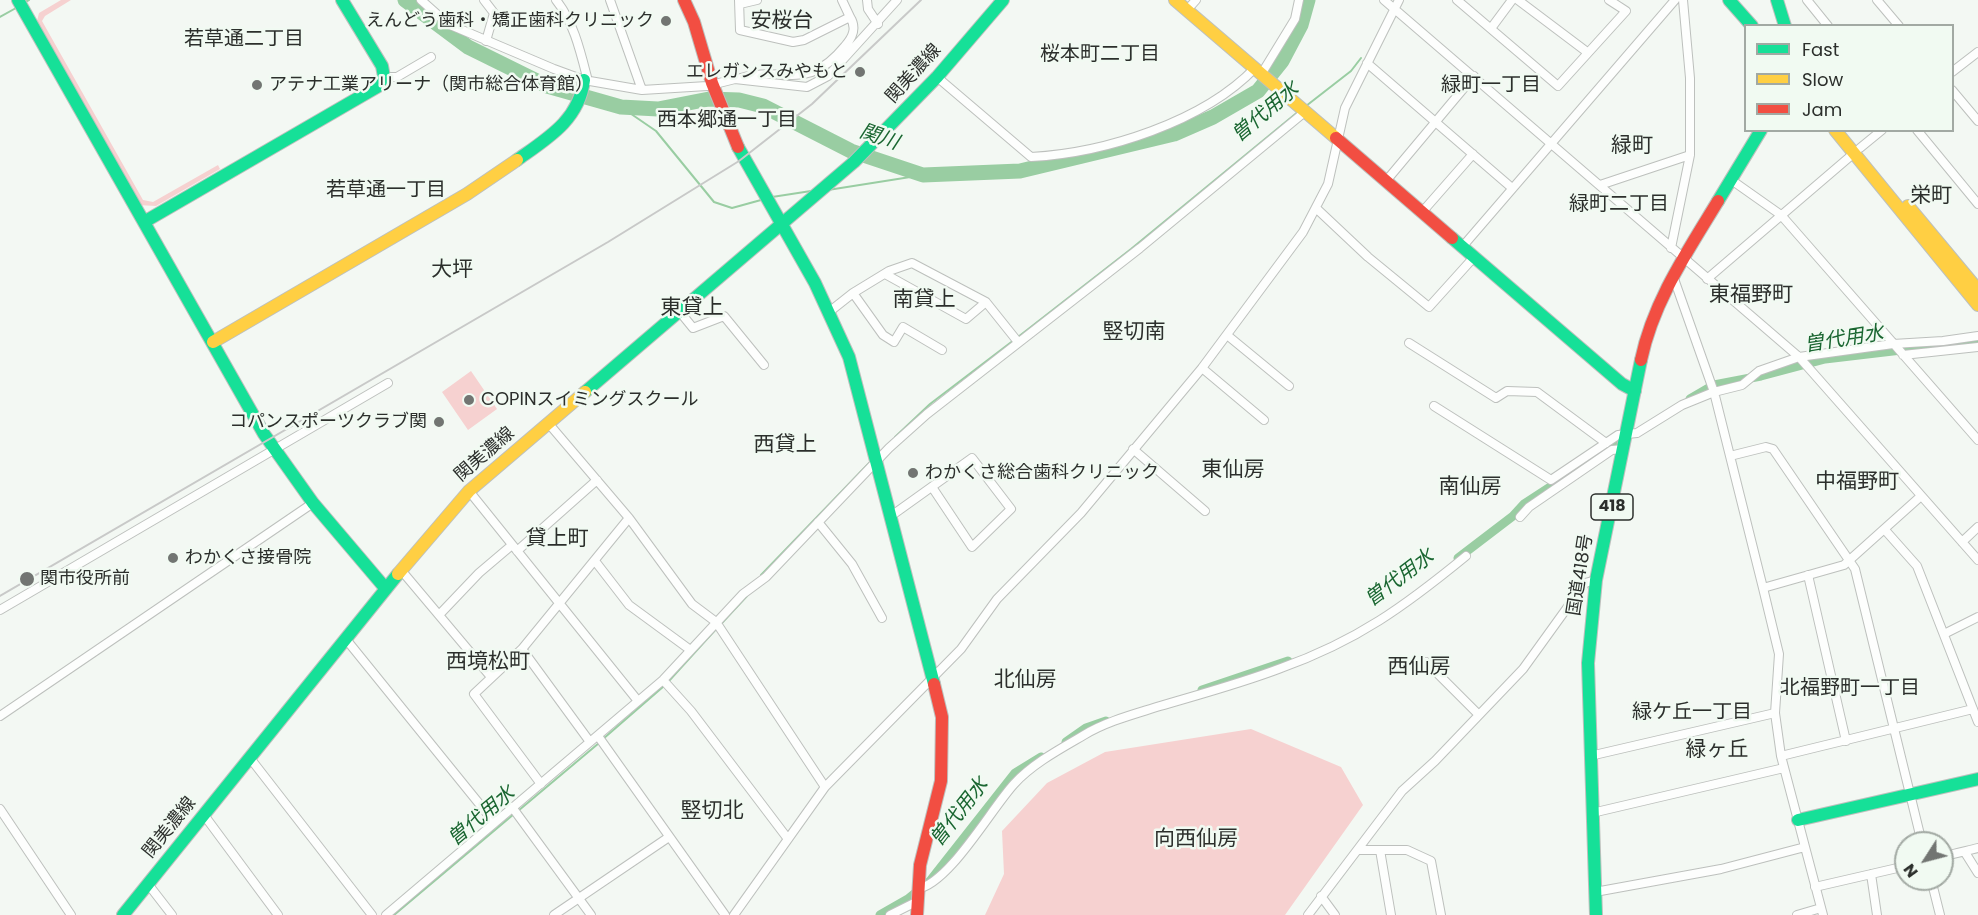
<!DOCTYPE html>
<meta charset="utf-8">
<style>
body{margin:0}
#map{position:relative;width:1978px;height:915px;overflow:hidden;background:#f3f8f3;font-family:Poppins,sans-serif}
canvas{display:block}
.legend{position:absolute;left:1744px;top:24px;width:210px;height:108px;box-sizing:border-box;background:#f1faf2;border:2px solid #a2a9a3;margin:0;padding:8px 10px;list-style:none;font-size:18px;color:#2c2f2c}
.legend li{display:flex;align-items:center;gap:12px;height:30px}
.legend b{width:30px;border:2px solid #a2a9a3}
.north{position:absolute;left:1894px;top:831px;width:60px;height:60px;box-sizing:border-box;background:#f1faf2;border:2px solid #a2a9a3;border-radius:50%;rotate:234deg;font-size:16px;font-weight:700;line-height:24px;text-align:center;color:#2c2f2c}
.north::after{content:'';display:block;margin:auto;width:21px;height:27px;background:#727572;clip-path:polygon(50% 0,100% 100%,50% 72%,0 100%)}
</style>
<div id="map">
<canvas width="1978" height="915"></canvas>
<ul class="legend">
<li><b style="height:8px;background:#16e098"></b>Fast</li>
<li><b style="height:8px;background:#ffcf43"></b>Slow</li>
<li><b style="height:8px;background:#f24e42"></b>Jam</li>
</ul>
<div class="north">N</div>
</div>
<script>
const context = document.querySelector('canvas').getContext('2d');
context.lineJoin = 'round';
function fill(path, color) { context.fillStyle = color; context.fill(path, 'evenodd'); }
function strokePath(path, color, width, dash) { context.strokeStyle = color; context.lineWidth = width; context.lineCap = dash ? 'butt' : 'round'; context.setLineDash(dash || []); context.stroke(path); }
function write(font, color, halo, rows, align = 'center') {
  context.font = font + ' Poppins,"Noto Sans JP",sans-serif'; context.lineWidth = 5; context.setLineDash([]); context.textBaseline = 'middle'; context.strokeStyle = halo; context.fillStyle = color; for (const [text, x, y, turn = 0] of rows) {
    context.save(); context.translate(x, y); context.rotate((+turn || 0) * Math.PI / 180); context.textAlign = isNaN(turn) ? turn : align; if (halo) context.strokeText(text, 0, 0); context.fillText(text, 0, 0); context.restore();
  }
}
fill(new Path2D(`
 M61,0H71L45,16L42,21L143,200L153,202L218,165L220,169L156,206L137,205L36,25L39,13Z
 M471,371L497,409L468,430L442,392Z
 M1251,729L1341,767L1363,805L1285,915H985L1004,874L1002,831L1047,783L1105,752Z`), '#f6d1d0');
strokePath(new Path2D(`
 M23,3L29,0
 M0,17L16,8
 M1306,106L1351,71L1361,58
 M621,107L656,131L714,202L732,208L761,200
 M828,190L923,175
 M772,197L811,191
 M1018,337L1131,249L1299,111
 M895,437L930,404L1014,340
 M761,575L872,460
 M721,624L747,596
 M668,682L717,628
 M603,739L664,686
 M518,811L599,743
 M394,915L514,814`), '#99cda2', 2);
strokePath(new Path2D(`
 M1690,399L1714,385L1761,376L1825,359L1978,341
 M1458,558L1513,516L1524,504L1627,437
 M1202,690L1288,661
 M1066,742L1086,728L1106,721
 M880,915L908,899L930,881L1015,773L1041,757`), '#99cda2', 9);
strokePath(new Path2D(`
 M405,0L468,47L547,86L621,107L658,109L709,99L739,100L763,106L851,151L923,175L1020,171L1174,134L1213,117L1258,91L1282,61L1301,25L1308,0`), '#99cda2', 15);
const street = new Path2D(`
 M421,0L448,24L554,69L584,80L642,90L707,86L735,79L807,87L828,76L897,0
 M484,0L494,13L486,41
 M556,0C574,22 581,54 588,81
 M610,0L642,90
 M739,0L740,30L793,42L804,40L850,17L842,0
 M867,0L868,9L878,24
 M1384,0L1799,357L1978,560
 M1457,0L1558,86L1626,11L1609,0
 M1518,0L1587,52
 M1807,0L1828,26
 M1877,0L1899,26
 M740,4L757,0
 M1187,10L1196,0
 M1492,27L1512,0
 M1367,63L1512,188
 M1952,72L1978,52
 M1262,73L1295,19L1299,0
 M384,77H397L431,57
 M937,77L1031,157C1105,153 1203,122 1255,68
 M737,79C784,64 806,94 845,46C853,37 857,28 850,17
 M1952,90L1978,121
 M1917,130L1978,204
 M1860,148L1882,130
 M1730,179L1781,215L1978,440
 M1386,181L1474,76
 M1600,185L1690,155
 M1317,209L1368,257L1429,307L1475,256
 M1423,211L1473,154
 M1463,246L1675,0
 M1671,248L1690,155V78L1683,0
 M885,274L966,319L986,302
 M1673,276L1714,392L1763,588L1779,654L1775,713L1781,756L1823,915
 M1707,279L1853,154
 M853,293L889,271L912,263L986,302L1018,342
 M680,312L693,328L724,316L764,365
 M829,312L853,293L883,335L894,342L903,327L942,350
 M1227,335L1289,386
 M1409,343L1496,398L1507,391L1537,392L1606,443
 M1903,355L1978,347
 M1202,368L1264,420
 M1434,406L1551,480L1618,435L1637,433L1682,405L1714,392L1742,385L1759,371L1799,357L1893,344L1943,341L1978,336
 M549,424L629,518L692,604L716,622L825,787
 M1133,449L1205,511
 M1730,456L1766,447L1773,449L1855,569L1922,843
 M469,491L638,701
 M891,516L972,458L1011,509L972,547L932,487
 M1520,517L1529,507L1612,450L1624,449
 M818,522L852,564L882,618
 M1885,530L1917,566L1978,722
 M1962,542L1978,527
 M517,551L597,480
 M595,561L629,605L689,649
 M401,570L491,677
 M1808,575L1846,741
 M1763,588L1844,565L1921,496
 M0,610L388,383
 M439,615L479,573L512,545
 M1944,634L1978,617
 M345,638L494,822
 M522,649L590,742
 M1426,662L1479,715
 M663,680L691,711L788,839
 M0,716L313,503
 M598,736L725,915
 M1590,756L1775,713
 M1781,756L1973,709
 M250,758L372,915
 M541,784L474,694L522,649L629,518
 M512,807L591,915
 M0,809L71,915
 M1592,813L1784,768
 M204,815L278,915
 M1358,850H1407L1431,861L1441,915
 M1380,850L1391,915
 M1966,854L1978,873
 M1942,857C1955,853 1966,851 1978,848
 M1871,874L1877,915
 M1931,879L1940,915
 M148,884L172,915
 M1815,887L1906,866
 M917,889C949,884 991,809 1014,784C1032,764 1060,749 1084,735C1107,721 1135,714 1160,706C1201,694 1242,683 1281,668C1357,641 1405,606 1466,556
 M1595,892L1721,869L1805,847
 M1321,896L1335,915
 M386,915L663,680L743,594L766,577L889,448L927,414L1140,248L1306,111
 M554,915L669,837
 M734,915L825,787L961,649L997,599L1081,513L1202,368L1303,232L1328,184L1345,108L1399,0
 M890,915L916,902
 M1308,915L1402,791L1435,761L1523,669L1585,583L1596,580
 M1797,915L1821,908`);
const fast = new Path2D(`
 M18,0L264,434L313,503L386,589
 M1729,0L1752,26
 M1777,0L1785,26
 M738,147L815,283L849,357L934,684
 M517,160C548,138 579,120 584,80
 M1718,201L1761,130
 M144,222L377,87L384,77L382,66L342,0
 M1452,238L1622,384L1635,391
 M585,392L854,162L937,77L1003,0
 M1798,820L1978,779
 M123,915L398,574
 M1596,915L1588,663L1596,580L1641,360`);
const slow = new Path2D(`
 M1175,0L1336,138
 M1835,130L1978,305
 M1908,206L1978,290
 M213,342L467,194L517,160
 M398,574L469,491L585,392`);
const jam = new Path2D(`
 M684,0L694,22L712,83L738,147
 M1336,138L1452,238
 M1641,360C1653,302 1687,252 1718,201
 M917,915L920,865L941,781L942,717L934,684`);
strokePath(street, '#bdc0bd', 10);
strokePath(fast, '#bdc0bd', 14);
strokePath(slow, '#bdc0bd', 14);
strokePath(jam, '#bdc0bd', 14);
strokePath(street, '#fdfefd', 8);
strokePath(fast, '#16e098', 12);
strokePath(slow, '#ffcf43', 12);
strokePath(jam, '#f24e42', 12);
strokePath(new Path2D(`
 M0,596L608,242L739,161L812,104L921,0`), '#c8c9c8', 2);
for (const [x, y, r, color] of [
 [666,21,6,"#727572"],
 [860,72,6,"#727572"],
 [257,85,6,"#727572"],
 [469,400,6,"#727572"],
 [439,422,6,"#727572"],
 [913,473,6,"#727572"],
 [173,558,6,"#727572"],
 [27,579,8,"#727572"]
]) { const dot = new Path2D(); dot.arc(x, y, r, 0, 2 * Math.PI); context.fillStyle = color; context.fill(dot); strokePath(dot, '#f1faf2', 2); }
for (const [x, y, w] of [
 [1612,507,42]
]) { const box = new Path2D(); box.roundRect(x - w / 2, y - 13, w, 26, 4.5); context.fillStyle = '#f1faf2'; context.fill(box); strokePath(box, '#2c2f2c', 1.5); }
write('bold 16px', '#2c2f2c', null, [
 ["418",1612,507]
]);
write('18px', '#2c2f2c', '#f1faf2', [
 ["えんどう歯科・矯正歯科クリニック",654,21,"right"],
 ["エレガンスみやもと",848,72,"right"],
 ["アテナ工業アリーナ（関市総合体育館）",269,85],
 ["COPINスイミングスクール",481,400],
 ["コパンスポーツクラブ関",427,422,"right"],
 ["わかくさ総合歯科クリニック",925,473],
 ["わかくさ接骨院",185,558],
 ["関市役所前",40,579]
], 'left');
write('18px', '#2c2f2c', '#f1faf2', [
 ["関美濃線",914,74,-48],
 ["関美濃線",485,455,-41],
 ["国道418号",1581,575,-81],
 ["関美濃線",170,828,-51]
]);
write('20px', '#2c2f2c', '#f1faf2', [
 ["若草通二丁目",244,40],
 ["桜本町二丁目",1100,55],
 ["緑町一丁目",1491,86],
 ["西本郷通一丁目",727,121],
 ["若草通一丁目",386,191],
 ["緑町二丁目",1619,205],
 ["北福野町一丁目",1850,689],
 ["緑ケ丘一丁目",1692,713]
]);
write('italic 20px', '#1a6631', '#f1faf2', [
 ["曽代用水",1266,113,-40],
 ["関川",879,138,19],
 ["曽代用水",1844,340,-9],
 ["曽代用水",1400,579,-37],
 ["曽代用水",960,813,-52],
 ["曽代用水",482,817,-40]
]);
write('21px', '#2c2f2c', '#f1faf2', [
 ["安桜台",782,22],
 ["緑町",1632,147],
 ["栄町",1931,197],
 ["大坪",452,271],
 ["東福野町",1751,296],
 ["南貸上",924,301],
 ["東貸上",692,309],
 ["竪切南",1134,333],
 ["西貸上",785,446],
 ["東仙房",1233,471],
 ["中福野町",1857,483],
 ["南仙房",1470,488],
 ["貸上町",557,540],
 ["西境松町",488,663],
 ["西仙房",1419,668],
 ["北仙房",1025,681],
 ["緑ヶ丘",1717,751],
 ["竪切北",712,812],
 ["向西仙房",1196,840]
]);
</script>
